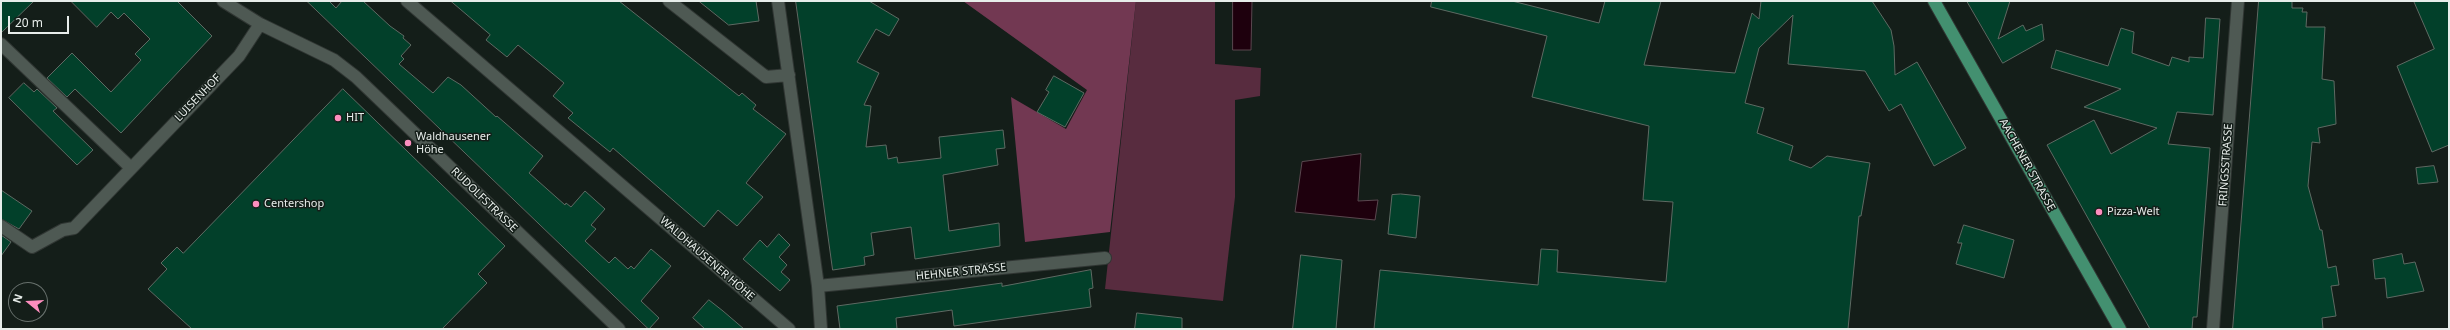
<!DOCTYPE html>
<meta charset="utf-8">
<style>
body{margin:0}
#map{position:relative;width:2450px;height:330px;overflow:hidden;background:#141e19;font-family:"Noto Sans",sans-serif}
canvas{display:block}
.frame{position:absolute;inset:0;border:2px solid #e7edea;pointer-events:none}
.north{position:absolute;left:8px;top:282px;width:40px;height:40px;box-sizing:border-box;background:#141e19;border:1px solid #68716d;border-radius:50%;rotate:288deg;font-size:11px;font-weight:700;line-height:16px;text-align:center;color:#e7edea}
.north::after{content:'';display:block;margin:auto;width:14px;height:18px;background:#fd8ebe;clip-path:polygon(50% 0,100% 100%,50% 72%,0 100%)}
.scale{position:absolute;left:8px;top:16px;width:61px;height:18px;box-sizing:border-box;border:2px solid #e7edea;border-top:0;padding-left:5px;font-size:12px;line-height:14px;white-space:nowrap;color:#e7edea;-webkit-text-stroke:3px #141e19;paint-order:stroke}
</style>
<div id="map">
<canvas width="2450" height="330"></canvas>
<div class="frame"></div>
<div class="north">N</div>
<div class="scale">20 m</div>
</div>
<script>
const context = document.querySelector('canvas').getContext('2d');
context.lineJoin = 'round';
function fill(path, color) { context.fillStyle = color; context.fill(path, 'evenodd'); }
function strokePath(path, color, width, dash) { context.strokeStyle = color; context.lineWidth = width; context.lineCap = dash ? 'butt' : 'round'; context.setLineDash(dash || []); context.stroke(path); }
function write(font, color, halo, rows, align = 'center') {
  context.font = font + ' "Noto Sans",sans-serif'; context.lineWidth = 3; context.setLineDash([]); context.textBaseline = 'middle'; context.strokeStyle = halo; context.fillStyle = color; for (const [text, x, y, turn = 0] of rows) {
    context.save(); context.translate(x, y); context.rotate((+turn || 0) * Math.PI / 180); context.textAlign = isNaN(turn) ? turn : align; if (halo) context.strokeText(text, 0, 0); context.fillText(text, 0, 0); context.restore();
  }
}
fill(new Path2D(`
 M1136,1H1215V64L1261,68L1260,96L1235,100V197L1223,301L1105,289Z`), '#582c3f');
fill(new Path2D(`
 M963,1H1136L1110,232L1025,242L1011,97L1066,129L1087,90Z`), '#723852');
const water = new Path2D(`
 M1233,1H1252L1251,50H1233Z
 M1361,154L1358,201L1378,200L1375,220L1295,212L1302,162Z`);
fill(water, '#1e000d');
strokePath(water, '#5a474f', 1);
const building = new Path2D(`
 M1,1H34L1,33Z
 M71,1H177L212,36L121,133L75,89L67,97L47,78L72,53L111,92L141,60L135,54L150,39L124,13L118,19L111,12L97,27Z
 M307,1H329L336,8L342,1H363L390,26L404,36L403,38L411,45L401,56L404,59L399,64L433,93L448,77L461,85L496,117L497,116L543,156L529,173L565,205L566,203L571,207L585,191L605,209L591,225L596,229L585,241L609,263L615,257L628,269L631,266L634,269L651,249L671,266L641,301L659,318L649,329Z
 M451,1H619L739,96L742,93L756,105L753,109L786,134L746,183L763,197L737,226L718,210L704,227L613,148L610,152L568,118L573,113L553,96L564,83L518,45L507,57L486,40L490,35Z
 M699,1H756L759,21L729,25Z
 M796,1H869L899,19L889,36L876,29L857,62L879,73L864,105L871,106L866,147L886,145L888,159L897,157L898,163L941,158L939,137L1003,130L1005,148L996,149L998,165L943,175L949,231L999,223L1000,246L915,259L911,227L871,233L874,255L864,257L865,265L833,270Z
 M1432,1H1512L1599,23L1605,1H1661L1644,65L1735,73L1752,13L1759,19L1761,1H1872L1891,30L1894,46L1895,75L1917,62L1966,148L1934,166L1901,104L1889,111L1865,71L1788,64L1793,15L1759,48L1745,103L1764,108L1757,133L1793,146L1789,160L1811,168L1827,156L1870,163L1861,216H1859L1848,329H1374L1380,270L1538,285L1541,249L1558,250L1557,272L1666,282L1673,202L1643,200L1649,126L1532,97L1547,36L1431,7Z
 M1967,1H2010L1998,39L2023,25L2026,31L2042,24L2044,40L2003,63Z
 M2259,1H2292V8H2303L2302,12H2307L2306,27H2325L2322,79L2334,81L2336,124L2318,128L2320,143L2312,142L2308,186L2320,230H2322L2328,268L2336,266L2339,285L2331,286L2336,316L2322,318L2323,329H2233Z
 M2414,1H2449V145L2432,152L2397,66L2434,49Z
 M2206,18L2220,19L2213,115L2177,112L2168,144L2210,148L2197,317H2193L2192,329H2150L2047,145L2094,120L2111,154L2157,128L2084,107L2121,89L2051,68L2056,50L2108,66L2121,28L2134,32L2132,53L2169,66L2172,57L2189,62V57L2203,58Z
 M1054,76L1084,93L1065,127L1037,112L1049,92L1046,90Z
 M24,83L34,92L37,89L57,108L53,111L93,150L77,165L9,98Z
 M343,89L505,246L478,274L487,283L442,329H192L148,289L167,269L161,263L177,247L183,253Z
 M2434,166L2438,182L2418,184L2416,168Z
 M1,190L32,211L19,229L1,219Z
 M1401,194L1420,196L1416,238L1388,234L1392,195Z
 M1964,225L2014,240L2004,278L1956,264L1962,243H1958Z
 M779,234L790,245L779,257L787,265L781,272L790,280L780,291L743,259L760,240L767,247Z
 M1,235L11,242L1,256Z
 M2402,254L2404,264L2415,262L2424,291L2387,298L2385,278L2375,279L2373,260Z
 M1301,255L1342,260L1336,329H1293Z
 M1091,270L1093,288L1089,289L1091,307L954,326L952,310L896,318L897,329H840L837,306L1002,283V286Z
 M709,300L723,311L744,329H705L693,318Z
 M1137,313L1182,318V329H1135Z`);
fill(building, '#02402a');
strokePath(building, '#5e6a63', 1);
const minor = new Path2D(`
 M223,1L260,24L334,60L356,77L619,329
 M407,1L789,329
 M669,1L766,77L789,75
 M778,1L818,286L821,329
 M1,44L131,168
 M1,226L32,247L63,230L74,228L239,56L260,24
 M818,286L1105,258
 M2213,329L2238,1`);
const major = new Path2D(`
 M1934,1L2120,329`);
strokePath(minor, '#303633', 14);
strokePath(major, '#303633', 14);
strokePath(minor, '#4e5953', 12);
strokePath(major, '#439070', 12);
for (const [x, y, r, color] of [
 [338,118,4,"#fd8ebe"],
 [408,143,4,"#fd8ebe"],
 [256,204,4,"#fd8ebe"],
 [2099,212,4,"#fd8ebe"]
]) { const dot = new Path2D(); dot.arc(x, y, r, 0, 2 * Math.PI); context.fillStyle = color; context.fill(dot); strokePath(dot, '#141e19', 1.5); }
write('11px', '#e7edea', '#141e19', [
 ["LUISENHOF",198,98,-46],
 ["AACHENER STRASSE",2027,165,61],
 ["FRINGSSTRASSE",2226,165,-86],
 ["RUDOLFSTRASSE",484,200,44],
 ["WALDHAUSENER HÖHE",707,259,41],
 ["HEHNER STRASSE",961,272,-6]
]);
write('11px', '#e7edea', '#141e19', [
 ["HIT",346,118],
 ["Waldhausener",416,137],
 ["Höhe",416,150],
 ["Centershop",264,204],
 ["Pizza-Welt",2107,212]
], 'left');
</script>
